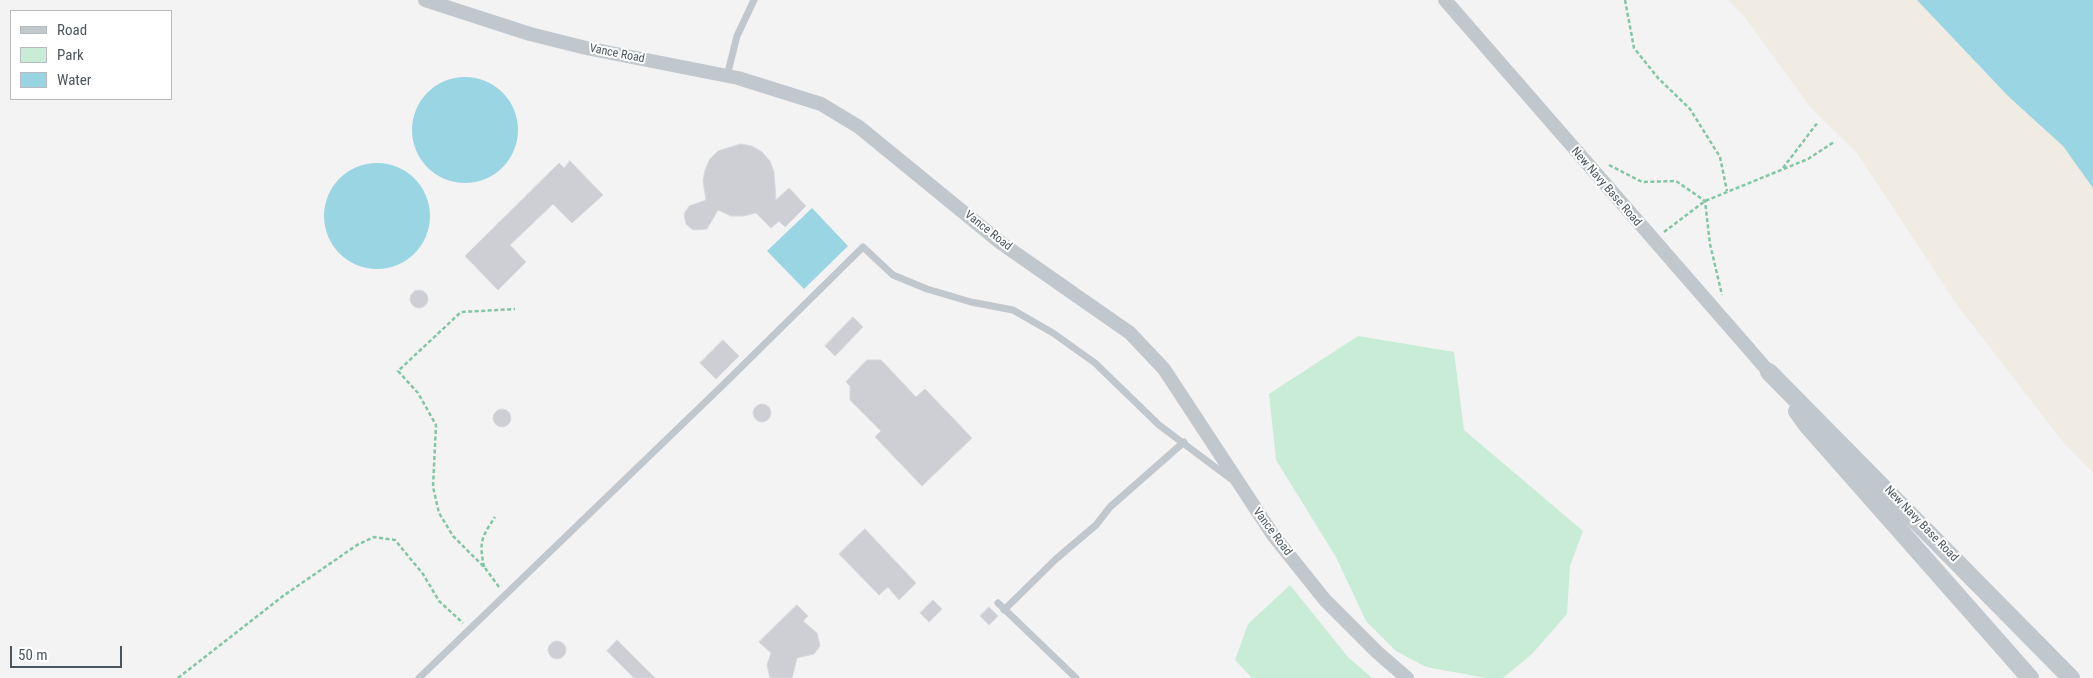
<!DOCTYPE html>
<style>
body{margin:0}
#map{position:relative;width:2093px;height:678px;overflow:hidden;background:#f4f3f3;font-family:"Roboto Condensed",sans-serif}
canvas{display:block}
.legend{position:absolute;left:10px;top:10px;width:162px;height:90px;box-sizing:border-box;background:#fff;border:1px solid #b7bbbf;margin:0;padding:6px 9px;list-style:none;font-size:15px;color:#4c565e}
.legend li{display:flex;align-items:center;gap:10px;height:25px}
.legend b{width:25px;border:1px solid #b7bbbf}
.scale{position:absolute;left:10px;top:646px;width:112px;height:22px;box-sizing:border-box;border:2px solid #4c565e;border-top:0;padding-left:6px;font-size:15px;line-height:18px;white-space:nowrap;color:#4c565e;-webkit-text-stroke:4px #fff;paint-order:stroke}
</style>
<div id="map">
<canvas width="2093" height="678"></canvas>
<ul class="legend">
<li><b style="height:6px;background:#c0c7cd"></b>Road</li>
<li><b style="height:14px;background:#c8ecd5"></b>Park</li>
<li><b style="height:14px;background:#9ad5e3"></b>Water</li>
</ul>
<div class="scale">50 m</div>
</div>
<script>
const context = document.querySelector('canvas').getContext('2d');
context.lineJoin = 'round';
function fill(path, color) { context.fillStyle = color; context.fill(path, 'evenodd'); }
function strokePath(path, color, width, dash) { context.strokeStyle = color; context.lineWidth = width; context.lineCap = dash ? 'butt' : 'round'; context.setLineDash(dash || []); context.stroke(path); }
function write(font, color, halo, rows, align = 'center') {
  context.font = font + ' "Roboto Condensed",sans-serif'; context.lineWidth = 4; context.setLineDash([]); context.textBaseline = 'middle'; context.strokeStyle = halo; context.fillStyle = color; for (const [text, x, y, turn = 0] of rows) {
    context.save(); context.translate(x, y); context.rotate((+turn || 0) * Math.PI / 180); context.textAlign = isNaN(turn) ? turn : align; if (halo) context.strokeText(text, 0, 0); context.fillText(text, 0, 0); context.restore();
  }
}
fill(new Path2D(`
 M1358,336L1454,352L1464,430L1583,531L1570,566L1567,614L1532,654L1503,678H1486L1426,667L1396,651L1366,621L1336,557L1276,460L1269,394Z
 M1290,585L1348,657L1372,678H1252L1235,660L1248,624Z`), '#c8ecd5');
fill(new Path2D(`
 M1728,0H2093V473L2063,442L1957,305L1857,153L1810,107L1744,16Z`), '#f0ece3');
fill(new Path2D(`
 M1917,0H2093V188L2063,146L2008,96Z
 M412 130a53 53 0 1 1 106 0a53 53 0 1 1-106 0Z
 M324 216a53 53 0 1 1 106 0a53 53 0 1 1-106 0Z
 M812,208L848,246L804,289L767,251Z`), '#9ad5e3');
const building = new Path2D(`
 M741,144L752,146L762,152L770,161L774,172L776,200L789,188L806,206L785,227L779,221L771,228L756,213L743,216H731L718,210L707,229L693,230L686,224L684,214L689,206L706,200L703,181L705,170L710,159L718,151Z
 M570,161L603,195L572,223L553,204L510,245L526,262L498,290L465,256L559,163L564,168Z
 M410 299a9 9 0 1 1 18 0a9 9 0 1 1-18 0Z
 M853,317L863,327L835,356L825,346Z
 M723,340L739,356L716,379L700,363Z
 M867,360H881L916,397L925,389L972,438L922,486L875,437L881,431L850,400V386L846,382Z
 M753 413a9 9 0 1 1 18 0a9 9 0 1 1-18 0Z
 M493 418a9 9 0 1 1 18 0a9 9 0 1 1-18 0Z
 M865,529L916,583L899,600L888,587L879,595L839,554Z
 M933,600L942,609L929,622L920,613Z
 M797,605L808,616L803,621L817,633L820,646L814,654L797,658L792,678H770L767,665L771,653L759,642Z
 M989,607L998,616L989,625L980,616Z
 M617,640L655,678H634L607,651Z
 M548 650a9 9 0 1 1 18 0a9 9 0 1 1-18 0Z`);
fill(building, '#cdcfd4');
strokePath(building, '#d7d9dd', 1);
strokePath(new Path2D(`
 M1625,0L1634,48L1658,78L1690,109L1720,157L1727,191
 M1609,165L1642,182L1676,181L1705,201L1710,244L1722,295
 M1783,168L1818,122
 M1664,232L1705,201L1808,159L1834,142
 M484,567C479,542 481,538 495,517
 M499,587L485,568L453,536L439,513L433,487L436,425L418,393L398,371L461,312L515,309
 M178,678L283,596L357,545L374,537L395,540L423,574L439,601L463,623`), '#83c6a4', 2.5, [4, 2.5]);
strokePath(new Path2D(`
 M727,76L737,36L754,0
 M998,603L1076,678
 M1004,610L1056,559L1096,525L1110,507L1184,442
 M419,678L723,385L863,247L893,275L927,289L971,302L1013,310L1053,333L1095,363L1159,425L1231,479`), '#c0c7cd', 7);
strokePath(new Path2D(`
 M425,0L530,34L586,48L738,78L821,104L859,127L1001,243L1130,333L1164,369L1273,535L1325,600L1377,652L1407,678
 M1445,0L1769,372`), '#c0c7cd', 14);
strokePath(new Path2D(`
 M1769,372L2071,678
 M1797,411L1807,425L2030,678`), '#c0c7cd', 18);
write('12px', '#4c565e', '#fff', [
 ["Vance Road",617,54,11],
 ["New Navy Base Road",1606,187,49],
 ["Vance Road",988,231,38],
 ["New Navy Base Road",1921,524,46],
 ["Vance Road",1272,532,53]
]);
</script>
